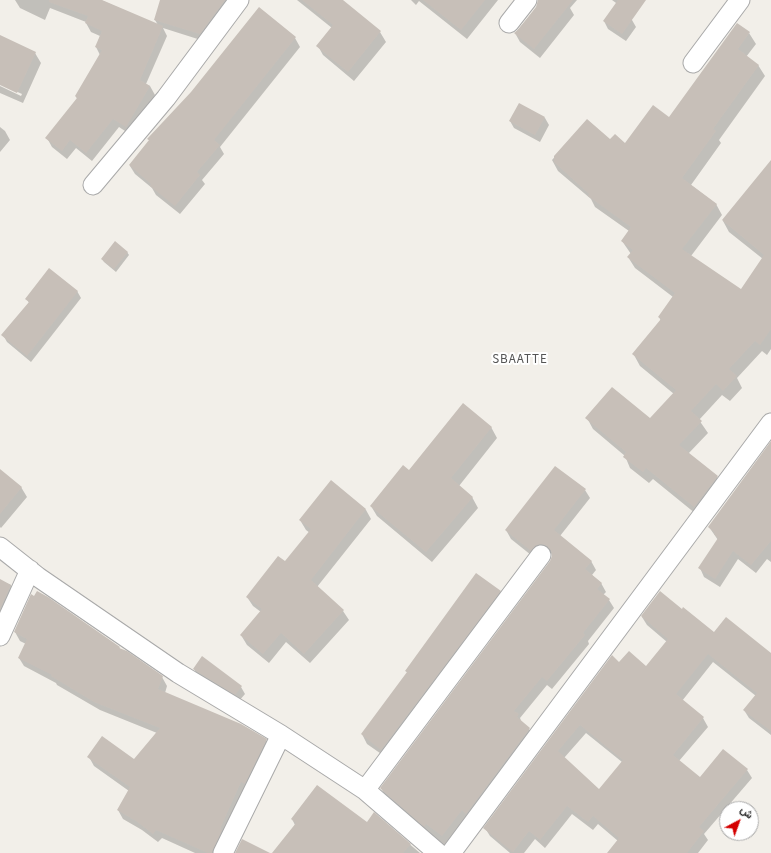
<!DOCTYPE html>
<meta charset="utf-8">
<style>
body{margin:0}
#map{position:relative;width:771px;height:853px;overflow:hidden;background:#f2efe9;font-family:"Source Sans 3",Vazirmatn,sans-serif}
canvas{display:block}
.north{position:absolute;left:719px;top:801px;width:40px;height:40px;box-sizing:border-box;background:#fff;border:1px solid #a7a7a7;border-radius:50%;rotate:41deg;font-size:11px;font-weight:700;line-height:16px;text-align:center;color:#222}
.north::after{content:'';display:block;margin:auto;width:14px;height:18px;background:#d40000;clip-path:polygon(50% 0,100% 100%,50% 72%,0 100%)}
</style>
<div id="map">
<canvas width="771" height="853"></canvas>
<div class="north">ش</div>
</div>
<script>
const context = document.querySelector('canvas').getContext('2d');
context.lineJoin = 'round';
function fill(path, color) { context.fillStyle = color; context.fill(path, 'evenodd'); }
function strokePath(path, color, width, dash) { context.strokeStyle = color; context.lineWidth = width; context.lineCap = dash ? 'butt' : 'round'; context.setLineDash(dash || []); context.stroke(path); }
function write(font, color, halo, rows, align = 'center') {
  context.font = font + ' "Source Sans 3",sans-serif'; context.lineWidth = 4; context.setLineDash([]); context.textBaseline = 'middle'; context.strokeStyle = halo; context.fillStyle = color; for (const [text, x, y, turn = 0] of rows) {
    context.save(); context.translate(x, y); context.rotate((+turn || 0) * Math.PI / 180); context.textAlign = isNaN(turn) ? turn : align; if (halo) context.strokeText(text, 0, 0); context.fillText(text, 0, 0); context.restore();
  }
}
fill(new Path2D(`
 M15,0H101L158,25L155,20L161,0H235L204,41L163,28L167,36L146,84L150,86L155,95L131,135L119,127L92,161L76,148L67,159L52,147L47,138L77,99L76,96L100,55L96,47L100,36L91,32L86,23V22L50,8L45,20L20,8Z
 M297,0H333L356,12L380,32L386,42L354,81L323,55L318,46L332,28Z
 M411,0H498L467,39L419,1L416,5Z
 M539,0H577L570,8L574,15L540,58L520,42L515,33L537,7Z
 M612,0H635L627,11Z
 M259,9L295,38L300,47L220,147L224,154L202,180L205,184L180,214L156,195L152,188L135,174L130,166L150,141L148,139L192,92Z
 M632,20L636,27L626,41L608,29L604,21Z
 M749,33L756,44L746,57L758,65L765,76L719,140L721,143L691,185L716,204L722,215L691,256L741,291L763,259L729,232L723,221L771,161V349L767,355L762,351L737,378L742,388L730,401L722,395L699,420L708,433L688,454L717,477L723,488L701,518L653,479L649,483L630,468L625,456L593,429L587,418L650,420L674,394L640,366L634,355L661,321L659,317L673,297L635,268L628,257L631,254L622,241L629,231L595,207L591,199L558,171L552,160L587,120L610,141L626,145L669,118Z
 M0,36L35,53L41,63L23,103L0,93V86L21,96L22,94L0,84Z
 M545,118L549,125L540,142L514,128L510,121Z
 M0,127L5,131L10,140L0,152Z
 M127,252L129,255L116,272L104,262L102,259Z
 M77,291L81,298L31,362L7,342L3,335L29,303L27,299Z
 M491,427L497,438L459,486L472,497L478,508L432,562L377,516L371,506L409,472Z
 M771,444V562L767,559L756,573L738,559L720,587L704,577L700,568L718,540L709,527Z
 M0,470L21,487L27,497L1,528L0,527Z
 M331,482L366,510L371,519L317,587L343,611L349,620L310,663L286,642L269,663L247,645L241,635L261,612L253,606L247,597L285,563L310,533L306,530L300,520Z
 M585,490L590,498L560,536L591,561L596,570L592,575L601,583L606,592L603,595L609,600L614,608L588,641L589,644L552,689L547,685L520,718L522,723L529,729L534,737L444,847L386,797L381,788L551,562L553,554L547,552L536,559L511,539L506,530Z
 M0,580L11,585L17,596L0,633Z
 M500,591L505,601L387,758L367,744L362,734L408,674L406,671Z
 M682,610L714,634L771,655V735L749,718L744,710L756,696L713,662L682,701L703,718L708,727L679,761L700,778L747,770L752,778L704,834L708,840L698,853H608L618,841L598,824L593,830L572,814L545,848L535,839L524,853H510L490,836L485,828L619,664L646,667L667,642L647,625L642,617ZM586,733L622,762L599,791L564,758Z
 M15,632L119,647L121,650L162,677L167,686L165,693L266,740L271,749L220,853H195L162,838L158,842L142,830L123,819L118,810L129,791L94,766L89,757L134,760L157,733L100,710L57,685L56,683L24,666L19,658L26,644L20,641Z
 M194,669L241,687L245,694L239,701L198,676Z
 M374,814L420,853H282L295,825L292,819L367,823Z`), '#0003');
fill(new Path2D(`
 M49,0H102L163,26L140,80L150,86L126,127L113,119L86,153L70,140L62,151L45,138L77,98L75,96L102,50L95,47L102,31L85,23L88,16L49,2Z
 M160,0H225L200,34L154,20Z
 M302,0H343L381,31L348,72L316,46L333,25Z
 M423,0H485L461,30Z
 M538,0H573L534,49L514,33L518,30L536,7Z
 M618,0H646L622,34L603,21Z
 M259,7L296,37L214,140L220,145L197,172L200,175L175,206L150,186L151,184L129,165L149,140L147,139L191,92Z
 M737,23L750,32L738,49L759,65L713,129L716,131L682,178L717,204L682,249L741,289L764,255L722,220L771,160V329L760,345L755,341L729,369L737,376L723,391L716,384L691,411L702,421L679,445L718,476L694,507L646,468L643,472L623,457L626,452L585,418L612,387L650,418L676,390L632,354L661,319L658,317L675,293L627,257L633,250L621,241L631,227L588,196L589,194L554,162V156L587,119L610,139L615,134L625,143L653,105L669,117Z
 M0,35L36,52L17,93L0,85Z
 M519,103L545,117L535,135L509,121Z
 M115,241L128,252L114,269L101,259Z
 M49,268L78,291L27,356L1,335L29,302L25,299Z
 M463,403L492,427L451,478L473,497L426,552L370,506L403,465L409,470Z
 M771,441V541L751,565L733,551L715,579L698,568L718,538L714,534L715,533L708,527Z
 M555,466L586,489L554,530L592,561L585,569L602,583L597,589L610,599L583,633L585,635L547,681L542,677L514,711L519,714L517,717L530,728L466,814L462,810L442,836L426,824L424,827L380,788L550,561L552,556L551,551L547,546L542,544L537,545L531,551L505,530Z
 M0,469L22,487L0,514Z
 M331,480L366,509L311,580L344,610L304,654L281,633L263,654L240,635L262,609L246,597L278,556L285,561L311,529L299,520Z
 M476,573L501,591L381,750L361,734L407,672L405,671Z
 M0,579L11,585L0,609Z
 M37,591L48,597L120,647L119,648L127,651L163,676L158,689L241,724L267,739L245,784L241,782L220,829L222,830L212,853H208L156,830L153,834L136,821L117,810L130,787L87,757L102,736L134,759L160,728L94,702L51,676L52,675L18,658L27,639L14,632L31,594L34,596Z
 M660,591L682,609L683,607L714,632L726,617L771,653V731L743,710L757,693L708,654L676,694L704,717L673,755L700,777L723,749L748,769L699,827L704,831L687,853H607L619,838L593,816L588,822L567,806L540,840L529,831L513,852L483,828L612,655L619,662L629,651L646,666L668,639L641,616ZM580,725L623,760L599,789L558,751Z
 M202,656L242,686L235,695L193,669Z
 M317,785L367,822L374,812L411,844L403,853H272L296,823L291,819Z
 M242,839L270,853H235Z`), '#c7bfb8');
const minor = new Path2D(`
 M509,23L527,0
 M693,63L740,0
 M93,185L166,98L239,0
 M0,547L38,577L178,673L281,735L365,790L438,853
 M0,636L30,570
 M365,790L541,555
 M223,853L281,735
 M451,853L771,423`);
strokePath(minor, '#a9a9a9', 21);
strokePath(minor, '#fff', 19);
context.letterSpacing = '1px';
write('13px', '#555', '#fff', [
 ["SBAATTE",520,360]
]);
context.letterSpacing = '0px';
</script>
